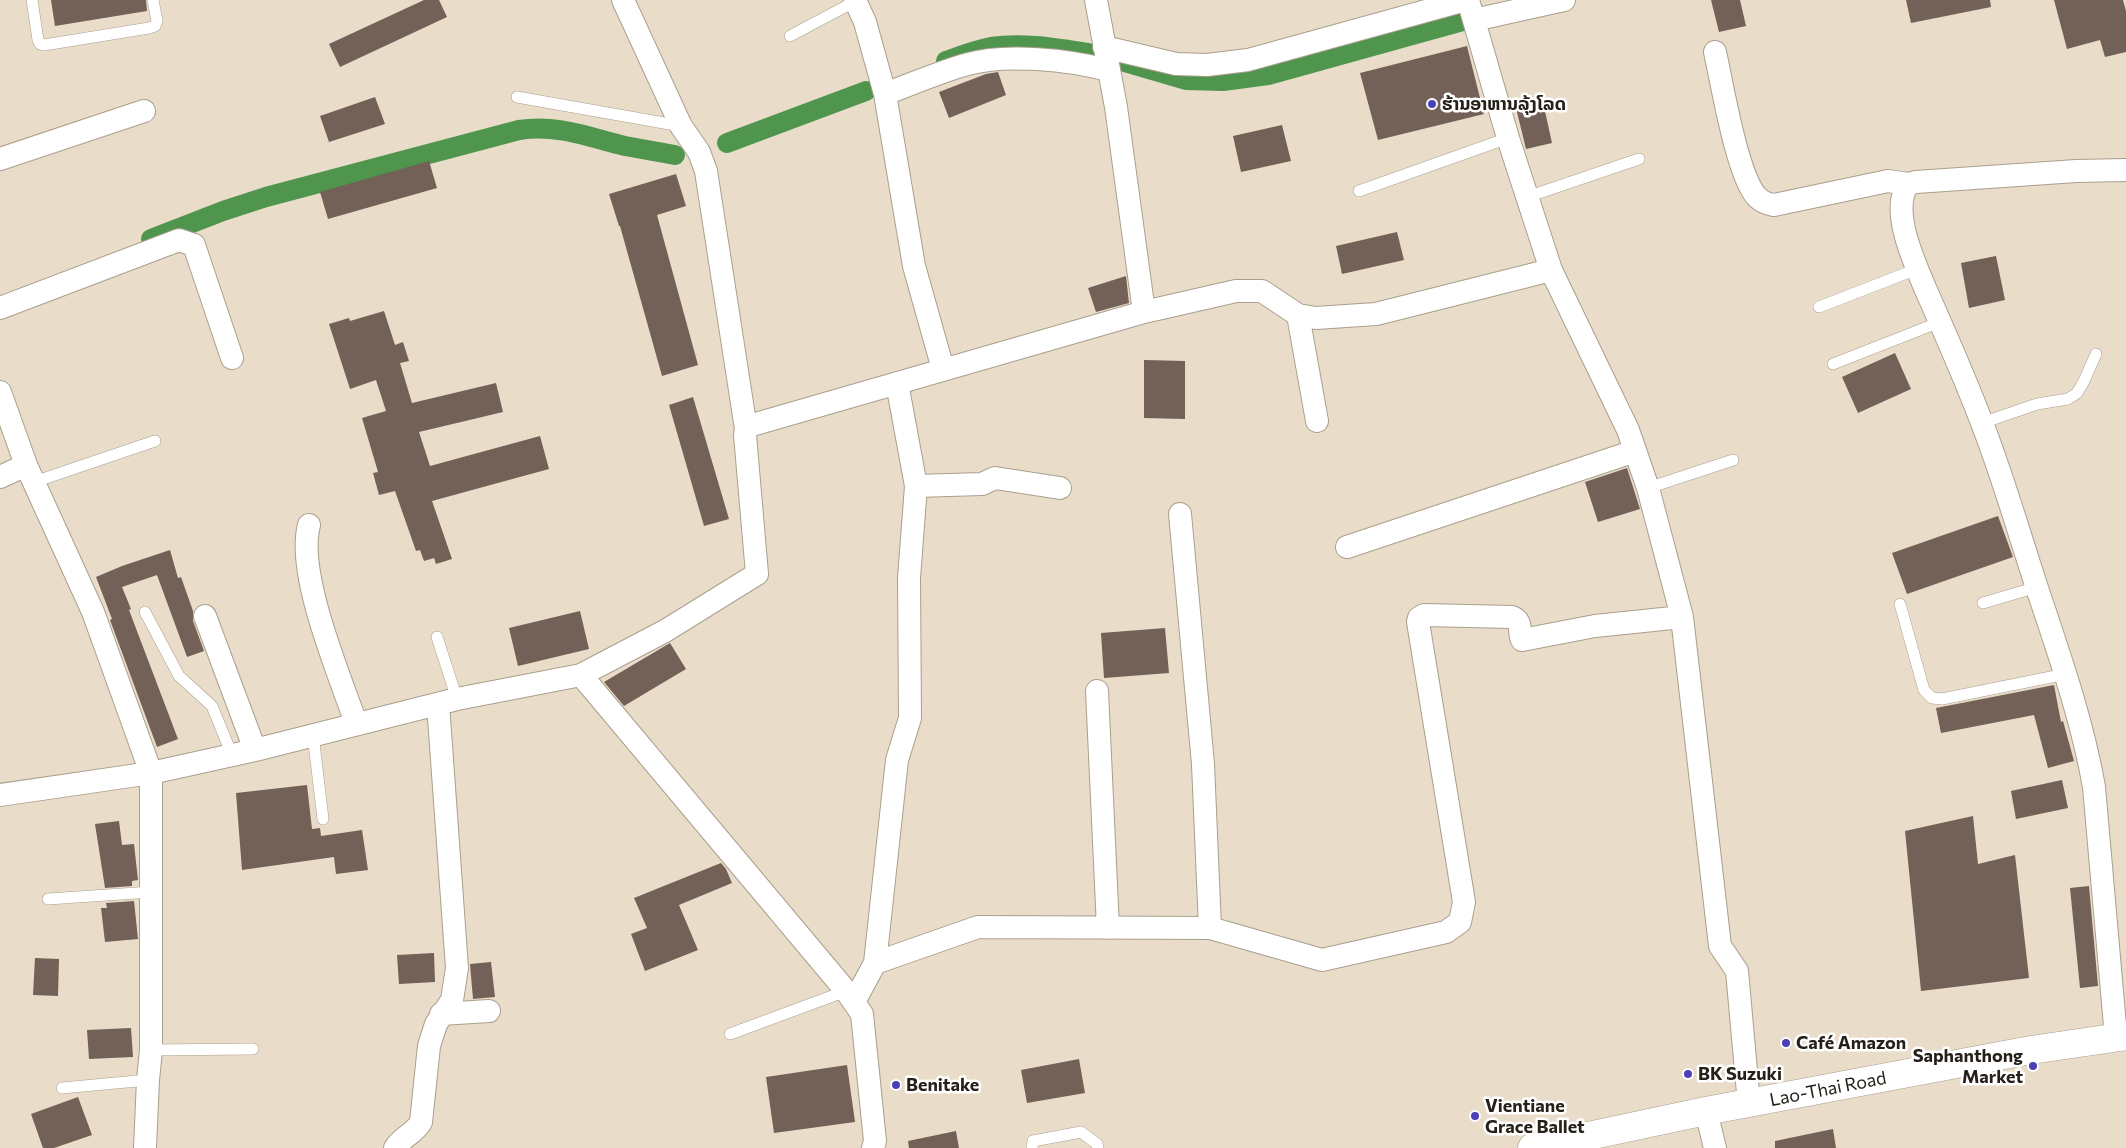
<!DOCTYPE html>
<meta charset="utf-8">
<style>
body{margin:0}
canvas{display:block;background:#e9dcc9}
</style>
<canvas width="2126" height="1148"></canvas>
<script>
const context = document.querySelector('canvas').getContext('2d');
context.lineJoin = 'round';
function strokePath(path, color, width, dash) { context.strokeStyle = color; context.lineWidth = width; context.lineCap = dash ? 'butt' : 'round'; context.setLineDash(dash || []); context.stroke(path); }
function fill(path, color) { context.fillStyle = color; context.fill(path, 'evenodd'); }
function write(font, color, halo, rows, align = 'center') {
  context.font = font + ' Commissioner,"Noto Sans Lao",sans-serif'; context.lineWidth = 5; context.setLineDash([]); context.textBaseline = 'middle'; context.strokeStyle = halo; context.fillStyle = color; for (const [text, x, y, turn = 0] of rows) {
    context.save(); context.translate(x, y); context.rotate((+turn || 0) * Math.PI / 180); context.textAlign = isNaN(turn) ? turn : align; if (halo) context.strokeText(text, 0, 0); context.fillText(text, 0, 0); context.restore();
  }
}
strokePath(new Path2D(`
 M946,61C960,56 975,50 991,47C1023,42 1056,48 1088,53
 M1121,61L1186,80L1223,81L1268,75L1466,20
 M727,143L866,91
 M151,239L223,211L266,197L519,130C558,124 588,137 625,146C641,149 658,152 675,155`), '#4f954e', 20);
fill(new Path2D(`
 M51,0H146L147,11L55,26Z
 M424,0H439L447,17L340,67L329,44Z
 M1711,0H1740L1746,26L1719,32Z
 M1906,0H1990L1991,7L1911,23Z
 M2054,0H2123L2126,11V52L2105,57L2100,40L2067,49Z
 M1467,46L1484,114L1378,140L1360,73Z
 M998,72L1006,95L949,118L939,92L986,74Z
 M375,97L385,124L329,142L320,116Z
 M1543,102L1552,143L1526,149L1516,108Z
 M1282,125L1291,161L1241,172L1233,136Z
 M429,161L437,188L328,219L320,192Z
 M676,174L686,206L657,215L698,365L662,376L620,226H619L609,194Z
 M1397,232L1404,260L1342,274L1336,246Z
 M1996,256L2005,300L1969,308L1961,263Z
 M1126,276L1129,303L1096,312L1088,288Z
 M384,311L395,345L403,342L409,361L400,363L412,403L496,383L503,412L419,432L430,466L540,436L549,469L432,501L452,559L436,564L434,558L424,561L420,550L416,551L395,491L379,495L373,473L378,472L362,418L386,411L376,380L350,389L329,324L349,318L350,321Z
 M1895,353L1911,389L1858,413L1842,377Z
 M1144,360L1185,361V419L1144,418Z
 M693,397L729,519L704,526L669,405Z
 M1627,468L1640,509L1598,522L1585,482Z
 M1998,516L2013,557L1907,594L1892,553Z
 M170,550L178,578L181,577L193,611V621L204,651L187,657L157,575L122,587L131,609L129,610L178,739L157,747L110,620L112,619L96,577L122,566Z
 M580,611L589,649L518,666L509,628Z
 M1165,628L1169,673L1104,678L1101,633Z
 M670,643L686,669L624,706L604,682Z
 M2054,685L2061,722L2063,721L2074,761L2048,768L2034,715L1941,733L1936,708Z
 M2062,780L2068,808L2016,819L2011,791Z
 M307,785L312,829L320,828L321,836L362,830L368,870L336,874L334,857L242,870L236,793Z
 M1973,816L1978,864L2015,855L2029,978L1921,991L1905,831Z
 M119,821L122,845L134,844L138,880L132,881V886L105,888L95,824Z
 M721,863L726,869L732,883L679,905L698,950L645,971L631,934L647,928L634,898Z
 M2089,886L2098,986L2080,988L2070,888Z
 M134,901L138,939L105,942L101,908H107L106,903Z
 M434,953L435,982L399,984L397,955Z
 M35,958L59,959L58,996L33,995Z
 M491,962L495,997L473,999L470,964Z
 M131,1028L133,1057L89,1059L87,1030Z
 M1079,1059L1085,1093L1027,1103L1021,1070Z
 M847,1065L855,1122L774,1133L766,1077Z
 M78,1097L92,1135L54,1148H43L31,1114Z
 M1833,1129L1836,1148H1775V1141Z
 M956,1131L959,1148H909L908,1141Z`), '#736056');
const service = new Path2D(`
 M32,0L38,40L40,44L44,45L149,28L155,26L157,21L153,0
 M790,36L856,1
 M517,97L681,126
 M1359,191L1508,138
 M1527,197L1639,159
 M1819,307L1917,269
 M1833,364L1940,322
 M1982,423L2037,404L2068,399L2077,393L2083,383L2096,354
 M34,482L155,441
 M1648,488L1733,460
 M1983,603L2037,587
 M1900,604L1924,690L1932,698L1942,699L2066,674
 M145,612L179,676L212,706L232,755
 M437,637L457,699
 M313,735L323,819
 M48,899L151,892
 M730,1034L846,991
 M151,1050L253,1049
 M62,1088L148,1080
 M1032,1148L1033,1141L1081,1132L1097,1144L1098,1148`);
const minor = new Path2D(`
 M855,0L865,22L885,94L914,266L943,369
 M1096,0L1116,107L1144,312
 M1468,0L1508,138L1551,270L1628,430L1648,488L1682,617L1720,946L1737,971L1749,1104
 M1474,20L1564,0
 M1104,47L1176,64L1207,65L1248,60L1466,0
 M1715,52C1722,83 1737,176 1757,197C1762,202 1767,204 1774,205L1888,181L1908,184
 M885,94C912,84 939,72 968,64C1006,53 1069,60 1108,70
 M0,159L144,111
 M0,308L179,240L194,245L232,358
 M1298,315L1317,421
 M0,392L26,465L93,612L151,773V1050L148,1080L145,1148
 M746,429L752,425L1144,312L1236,291H1262L1298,315L1316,318L1376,314L1551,270
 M0,477L26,465
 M916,486L982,484L995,478L1060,488
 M1180,514L1203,764L1210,928
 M309,525C296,573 339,674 356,723
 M1347,547L1635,451
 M205,616L255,750
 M581,675L846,991L862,1014L875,1141L873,1148
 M1097,691L1108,928
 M0,795L151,773L255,750L457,699L581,675L665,631L757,574L745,435L746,429L706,171L699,152L681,126L623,0
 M875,963L978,927L1210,928L1322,960L1446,932L1460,922L1464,902L1418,622L1419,618L1424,615L1512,617C1523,621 1518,631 1522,640L1595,626L1682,617
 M854,1002L875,963L897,760L910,718L909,578L916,486L897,383
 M441,1014L489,1011
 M2116,1037L2094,787C2082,719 2059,654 2037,588C2019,533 2003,477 1982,423C1965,378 1945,333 1925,288C1914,261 1890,210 1908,184L1916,182L2076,171L2126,170
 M1706,1111L1715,1148
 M395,1148C403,1136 414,1134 421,1122L429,1046L436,1024L452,1000L457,968L438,704`);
const tertiary = new Path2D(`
 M1532,1148L1706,1111L2031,1050L2126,1036`);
strokePath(service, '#aa9f8d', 12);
strokePath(minor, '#aa9f8d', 24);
strokePath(tertiary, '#aa9f8d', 29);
strokePath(service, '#fff', 11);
strokePath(minor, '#fff', 22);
strokePath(tertiary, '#fff', 28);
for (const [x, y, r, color] of [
 [1432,104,5,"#4c40b6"],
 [1786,1043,5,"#4c40b6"],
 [2033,1066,5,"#4c40b6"],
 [1688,1074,5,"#4c40b6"],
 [896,1085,5,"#4c40b6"],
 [1475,1116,5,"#4c40b6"]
]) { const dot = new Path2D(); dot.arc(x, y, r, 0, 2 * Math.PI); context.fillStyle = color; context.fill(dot); strokePath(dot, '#fff', 2); }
write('bold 18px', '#252119', '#fff', [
 ["ຮ້ານອາຫານລຸ້ງໂລດ",1442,104],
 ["Café Amazon",1796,1043],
 ["Saphanthong",2023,1056,"right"],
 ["Market",2023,1077,"right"],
 ["BK Suzuki",1698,1074],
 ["Benitake",906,1085],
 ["Vientiane",1485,1106],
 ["Grace Ballet",1485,1127]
], 'left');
write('18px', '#252119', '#fff', [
 ["Lao-Thai Road",1828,1089,-11]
]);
</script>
